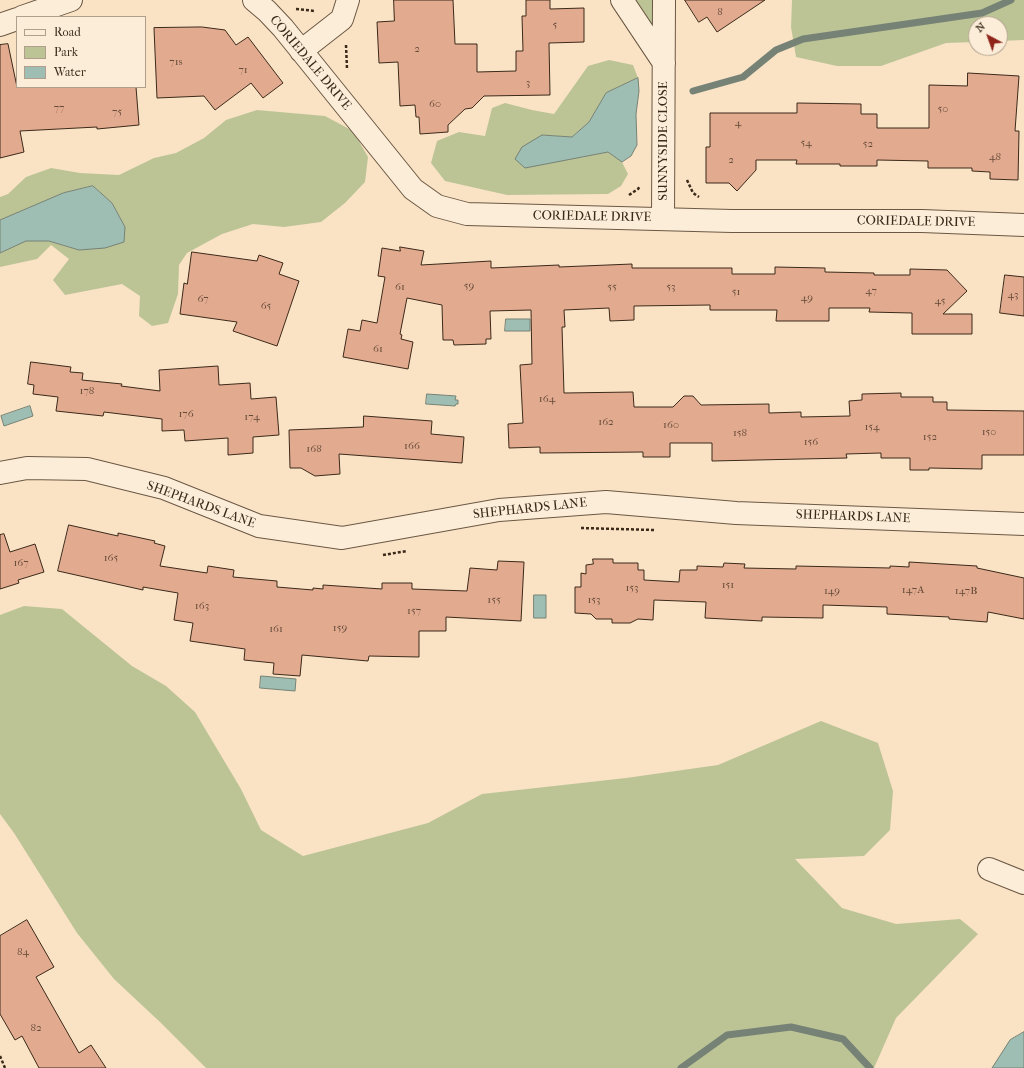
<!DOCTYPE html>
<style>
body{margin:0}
#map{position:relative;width:1024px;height:1068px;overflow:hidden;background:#fae3c5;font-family:"IM FELL French Canon",serif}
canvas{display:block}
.legend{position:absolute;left:16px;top:16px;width:130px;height:72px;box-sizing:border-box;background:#fcedd9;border:1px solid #af9f8c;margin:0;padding:5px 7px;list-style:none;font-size:12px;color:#3b2919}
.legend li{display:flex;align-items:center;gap:8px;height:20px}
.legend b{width:20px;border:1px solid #af9f8c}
.north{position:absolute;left:968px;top:16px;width:40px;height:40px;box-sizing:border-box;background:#fcedd9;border:1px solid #af9f8c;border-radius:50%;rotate:319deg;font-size:11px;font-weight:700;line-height:16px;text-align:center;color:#3b2919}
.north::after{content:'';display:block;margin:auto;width:14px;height:18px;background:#8f2418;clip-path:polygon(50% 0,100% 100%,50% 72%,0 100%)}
</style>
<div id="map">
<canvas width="1024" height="1068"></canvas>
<ul class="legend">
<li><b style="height:5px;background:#fcedd9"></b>Road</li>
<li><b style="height:11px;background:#bcc496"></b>Park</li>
<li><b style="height:11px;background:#9ebeb3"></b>Water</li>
</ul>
<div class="north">N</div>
</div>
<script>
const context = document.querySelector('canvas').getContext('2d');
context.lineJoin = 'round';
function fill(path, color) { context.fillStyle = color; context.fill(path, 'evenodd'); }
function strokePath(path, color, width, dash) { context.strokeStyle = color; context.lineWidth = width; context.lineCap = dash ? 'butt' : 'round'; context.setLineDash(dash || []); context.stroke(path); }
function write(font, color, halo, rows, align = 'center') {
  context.font = font + ' "IM FELL French Canon",serif'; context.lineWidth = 3.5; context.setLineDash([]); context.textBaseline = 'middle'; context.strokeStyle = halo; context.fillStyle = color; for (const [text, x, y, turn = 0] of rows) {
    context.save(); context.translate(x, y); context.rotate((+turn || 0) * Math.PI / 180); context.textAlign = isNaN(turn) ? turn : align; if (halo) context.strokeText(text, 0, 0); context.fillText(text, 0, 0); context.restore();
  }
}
fill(new Path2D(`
 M630,0H657L658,34Z
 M792,0H1024V40L1000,41V24H976V42L946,43L881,66H837L796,57L791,27Z
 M609,60L633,65L638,78L606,93L589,122L572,137L542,135L573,158L608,152L622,162L628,174L621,186L608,194L507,195L445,181L431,163L437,141L459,132L485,136L492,108L505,103L532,110L554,114L588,66Z
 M257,110L325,116L353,131L368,157L365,182L345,203L321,222L284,227L253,224L222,234L187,253L179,265L178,294L168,323L152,326L139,316L140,296L122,284L65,295L53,280L69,259L51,245L37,259L0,267V253L25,241H49L79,250L125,227L112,203L93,186L63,193L0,220V197L8,194L26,177L51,168L80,173L119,175L154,158L176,153L204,138L226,120Z
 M24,606L62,609L132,666L166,686L195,712L241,789L261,830L303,856L428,823L482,794L626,778L718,765L821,721L878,743L893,791L890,830L864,856L795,859L842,908L896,924L960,919L978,934L896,1018L874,1068H206L161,1023L114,979L77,933L14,833L0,814V615Z`), '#bcc496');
const water = new Path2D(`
 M638,78L639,91L636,114L637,145L631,156L622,162L608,152L525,168L515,159L522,147L542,135L572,137L589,122L606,93Z
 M93,186L112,203L125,227L124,242L105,248L79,250L49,241H26L0,253V220L63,193Z
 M506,319H530V331H505Z
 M427,394L456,396L455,400H458V404H456L455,406L426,404Z
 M30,406L33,416L4,426L1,416Z
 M534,595H546V618H534Z
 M261,676L296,679L295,691L260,688Z
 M1024,1032V1068H992L1010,1040Z`);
fill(water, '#9ebeb3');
strokePath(water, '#768275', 1);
strokePath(new Path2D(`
 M693,91L743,77L776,50L803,39L982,13L1011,0
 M681,1068L727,1035L791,1027L843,1039L870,1068`), '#768275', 7);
const building = new Path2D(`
 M394,0H453L455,44H477V72L516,71V51H523L522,16H526V0H550V9L584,8V42L549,43L550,95L484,96L472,108L465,109L448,125V132L420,134L419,117H416L415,105L400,106L398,62L379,63L377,22L394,21Z
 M685,0H765L717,32L707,17L699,22Z
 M202,27L225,30L236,45L248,37L283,83L263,98L251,83L215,110L204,96L157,98L154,28Z
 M8,44L17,87H136L139,125L97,129V127L20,131L24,152L0,158V45Z
 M968,73L1019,76L1015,131H1019L1018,180L990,179V172L972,171V168H928V161L877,160V166H840V164H796L797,160H756V170L737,191L729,183H706V147H710V113H797V103L861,104V114H877V128H929V85L967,86Z
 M400,247L424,251L421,265L491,261V268L559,265V267L632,264V268H732V274H775V267L825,268V272L874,273V275H910V269L947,270L967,291L943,314H972V334H912V313L869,312L870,308H829V321H776L777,310H710V305L634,306V320L610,321L609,308L564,310L565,327H562L564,393L633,392L634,407H673L684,396H693L701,405L769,404V413L801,412V417L850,416L849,401L862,400V394L901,393V397H933V402H947V410L1024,411V455H982V469L929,468V470H910V458H881V453L846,454L847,458L712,461V443H670V457H643V452L540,453V447L509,448L508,424L523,423L520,365L532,364L531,310L490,311L491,339H486V344L454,345L453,340H443L442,305L407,298L400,334L402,335L401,339L413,342L408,369L343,357L348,329L360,331L362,320L377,323L385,277L378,276L382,248L400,251Z
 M192,252L257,261L259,255L283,263L279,274L299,281L277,346L233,331L237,322L180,314L184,283L187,284Z
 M1005,275L1024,277V316L1000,313Z
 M31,362L71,367L70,372L83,373L82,380L122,384L121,386L160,391L159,370L218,366L219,385L250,383L251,399L276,397L279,435L253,437V453L228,455V438L185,441L184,430L162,431V419L104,412L103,416L56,411L58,397L33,394L34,385L28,384Z
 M364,416L432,421L431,434L464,437L462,463L339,454L340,474L315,476L301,468H290L289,430L363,427Z
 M69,525L118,536V533L155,541L154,543L165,546L160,566L207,573L208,566L234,570L233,577L277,581V587L313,590V588L323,589V585L382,589V583H412V589L467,591L470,568L497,570L498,561L524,562L521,621L446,617V631H419V657L369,656L368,661L302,655L300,676L273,674L274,663L244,660L245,649L190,641L193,623L174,620L178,593L143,587V590L58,571Z
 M4,534L10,552L35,544L44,572L18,580L19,583L0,589V535Z
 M593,559H613V563H638V570H644V580L679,582L680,570H697V566L723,567L724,563L745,564L744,568L796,569V566L890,568V566L909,567V562L977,566V568L1024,578V619L988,612L987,622L949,619V617L887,614V607L823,605V618L762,617V621L705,618L706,602L654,600L653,620L638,619L630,623H612V619H596L591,614L575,613V587H581V573L586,574V565L593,564Z
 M27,920L54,967L36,977L79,1053L91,1045L106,1068H39L22,1036L15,1040L0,1014V936Z`);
fill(building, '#e2ab90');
strokePath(building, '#3b2919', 1);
const minor = new Path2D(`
 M254,0L267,11L283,28L413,189L437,206L467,214L732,221H922L1024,225
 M622,0L664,63
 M22,17L71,0
 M0,25L17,19
 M301,51L342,19L348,0
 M663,219L664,0
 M989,869L1024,883`);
const tertiary = new Path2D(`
 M0,473L27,468L87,469L164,488L259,526L342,538L499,510L606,502L736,513L1024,524`);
strokePath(minor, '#6b5844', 24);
strokePath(tertiary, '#6b5844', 24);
strokePath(new Path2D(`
 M296,9L315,11
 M346,45L347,69
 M687,180L693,193L699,197
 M629,195L638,189L640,186
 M581,528L654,530
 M383,555L407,551
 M0,1056L5,1068`), '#3b2919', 2.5, [3, 2]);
strokePath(minor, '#fcedd9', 22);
strokePath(tertiary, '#fcedd9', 22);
write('11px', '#654a37', null, [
 ["8",720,12],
 ["5",555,25],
 ["2",417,49],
 ["71s",176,62],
 ["71",243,70],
 ["3",528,83],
 ["60",435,104],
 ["77",59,108],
 ["50",943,109],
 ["75",117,112],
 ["4",738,123],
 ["54",806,143],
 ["52",868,144],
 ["48",995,157],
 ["2",731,160],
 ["59",469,286],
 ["61",400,287],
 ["55",612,287],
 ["53",671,287],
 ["47",871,291],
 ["51",736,292],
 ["43",1013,295],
 ["49",807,298],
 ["67",203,299],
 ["45",940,301],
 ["65",266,306],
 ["61",378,349],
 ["178",87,391],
 ["164",547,399],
 ["176",186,414],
 ["174",252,417],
 ["162",606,422],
 ["160",671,425],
 ["154",872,427],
 ["150",989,432],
 ["158",740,433],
 ["152",930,437],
 ["156",811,442],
 ["166",412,446],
 ["168",314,449],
 ["165",111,558],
 ["167",21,563],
 ["151",728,585],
 ["153",632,588],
 ["147A",913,590],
 ["149",832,591],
 ["147B",966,591],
 ["155",494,600],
 ["153",594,600],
 ["163",202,606],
 ["157",414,611],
 ["159",340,628],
 ["161",276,629],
 ["84",23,952],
 ["82",36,1028]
]);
write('13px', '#3b2919', '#fcedd9', [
 ["CORIEDALE DRIVE",310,63,50],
 ["SUNNYSIDE CLOSE",664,141,-90],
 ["CORIEDALE DRIVE",592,217,1],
 ["CORIEDALE DRIVE",916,222,1],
 ["SHEPHARDS LANE",201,505,20],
 ["SHEPHARDS LANE",530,509,-6],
 ["SHEPHARDS LANE",853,517,2]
]);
</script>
